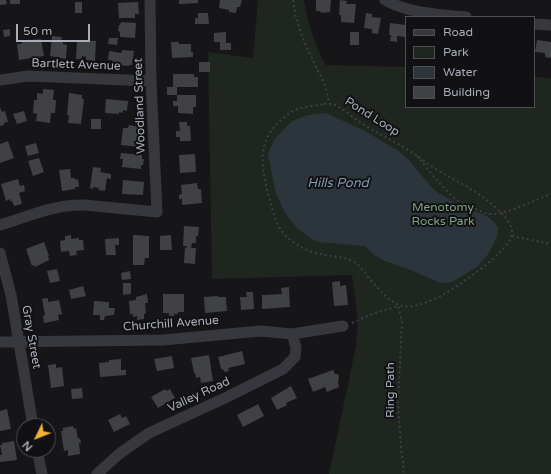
<!DOCTYPE html>
<style>
body{margin:0}
#map{position:relative;width:551px;height:474px;overflow:hidden;background:#161618;font-family:"Varela Round",sans-serif}
canvas{display:block}
.legend{position:absolute;left:405px;top:16px;width:130px;height:92px;box-sizing:border-box;background:#111113;border:1px solid #4d4f55;margin:0;padding:5px 7px;list-style:none;font-size:12px;color:#a8adb8}
.legend li{display:flex;align-items:center;gap:8px;height:20px}
.legend b{width:20px;border:1px solid #4d4f55}
.north{position:absolute;left:16px;top:418px;width:40px;height:40px;box-sizing:border-box;background:#111113;border:1px solid #4d4f55;border-radius:50%;rotate:227deg;font-size:11px;font-weight:700;line-height:16px;text-align:center;color:#a8adb8}
.north::after{content:'';display:block;margin:auto;width:14px;height:18px;background:#f2b134;clip-path:polygon(50% 0,100% 100%,50% 72%,0 100%)}
.scale{position:absolute;left:16px;top:24px;width:74px;height:18px;box-sizing:border-box;border:2px solid #a8adb8;border-top:0;padding-left:5px;font-size:12px;line-height:14px;white-space:nowrap;color:#a8adb8;-webkit-text-stroke:3px #111113;paint-order:stroke}
</style>
<div id="map">
<canvas width="551" height="474"></canvas>
<ul class="legend">
<li><b style="height:5px;background:#37383d"></b>Road</li>
<li><b style="height:11px;background:#1e261f"></b>Park</li>
<li><b style="height:11px;background:#2c353c"></b>Water</li>
<li><b style="height:11px;background:#404145"></b>Building</li>
</ul>
<div class="north">N</div>
<div class="scale">50 m</div>
</div>
<script>
const context = document.querySelector('canvas').getContext('2d');
context.lineJoin = 'round';
function fill(path, color) { context.fillStyle = color; context.fill(path, 'evenodd'); }
function strokePath(path, color, width, dash) { context.strokeStyle = color; context.lineWidth = width; context.lineCap = dash ? 'butt' : 'round'; context.setLineDash(dash || []); context.stroke(path); }
function write(font, color, halo, rows, align = 'center') {
  context.font = font + ' "Varela Round",sans-serif'; context.lineWidth = 4; context.setLineDash([]); context.textBaseline = 'middle'; context.strokeStyle = halo; context.fillStyle = color; for (const [text, x, y, turn = 0] of rows) {
    context.save(); context.translate(x, y); context.rotate((+turn || 0) * Math.PI / 180); context.textAlign = isNaN(turn) ? turn : align; if (halo) context.strokeText(text, 0, 0); context.fillText(text, 0, 0); context.restore();
  }
}
fill(new Path2D(`
 M258,0H304C308,24 314,44 326,65L406,67V107H534V77L551,78V474H329L356,346L358,321L352,275L212,279L208,52L253,58Z`), '#1e261f');
fill(new Path2D(`
 M326,113L365,131L400,152L411,162L422,176L435,191L454,202L458,206L482,214L488,217L495,223L498,228L497,236L489,253L478,266L452,282L444,283H440L411,270L385,261L374,255L365,246L319,242L313,240L297,228L285,213L276,194L268,154L274,140L291,122L307,115Z`), '#2c353c');
fill(new Path2D(`
 M0,0H6L7,4L0,5Z
 M10,0H20V4H10Z
 M179,0H198V3L179,4Z
 M220,0H242L240,7H237L236,13L229,12V10L219,8Z
 M316,0H331L330,12L321,13L320,11H316Z
 M340,0L347,1L346,4H356L354,23L341,22V15H339Z
 M75,2H82V13H75Z
 M138,2L139,14H135V18H119L118,3Z
 M198,13H208L209,24H195V18H198Z
 M366,13L372,14V17L381,18L378,34L372,33V29L364,28Z
 M121,22L136,23L135,38L120,37V32L118,31L119,25H120Z
 M390,23L406,25L405,37L397,36V42L390,41L391,35H389Z
 M10,29V36L4,37L3,30Z
 M226,32V43H231V50H220V42H214V33Z
 M350,32H359V45H350Z
 M52,36L62,37L61,41H63V44L67,45L66,59L50,56Z
 M109,38H118L117,45L108,44Z
 M41,39L44,56L19,60L17,44H22V41Z
 M77,40L96,41L95,61L86,60V57L82,56V59H76Z
 M537,40L551,42V58L545,57V53L535,52Z
 M171,42H179V44H191V52H193V57L172,58Z
 M122,50L134,51L132,65H129V66L111,64L112,60H108L109,51L121,53Z
 M199,62H210V72H199Z
 M173,74H194V77H198V87H177V95H167V87H173Z
 M43,89L54,90L53,100H56L55,113H51L50,123L36,121L37,114L33,113L34,100H37V93L43,94Z
 M69,93L82,95V99H84L81,124L68,123L69,115H67Z
 M177,95H196V107H193V114L178,113V106H173V101H177Z
 M106,99L128,101L127,111L123,110V113L119,112V114L105,113Z
 M0,107L2,112L5,111L8,122L4,123V125L0,126Z
 M24,111L27,121L17,124L13,114Z
 M91,119H101V129H91Z
 M179,122H187V126H190L191,141H180V137H176V131H180Z
 M129,125L139,127V129L143,130L141,147L121,145L123,128H128Z
 M8,141L14,158L0,163V144Z
 M36,143L39,153L28,156L25,146Z
 M121,153L142,155V159H144L143,165H141V169L122,167L123,159H120Z
 M195,154L196,172L180,173L179,155Z
 M39,158L44,172L33,176L28,161Z
 M93,167L101,168L100,172L111,174V179L107,178L105,191L98,190L99,188L93,187V189L90,188Z
 M70,169L71,178H75V180L78,179L79,187H75V189L62,191L59,170Z
 M18,179L20,186L24,185L25,191L19,193L22,204L14,206L12,201H10V199L6,201L1,184Z
 M123,180L144,182L143,195L122,194Z
 M197,183L198,189H201L202,203L182,205V199H179V195L182,194L181,185Z
 M184,226L199,227L198,236H196V243H192L191,248H196L195,264L184,263L185,247L187,248V246H183Z
 M71,235V239L79,238V240H83L84,250L76,251L77,255L70,256L69,251L61,252L60,241L65,240V236Z
 M133,235L149,236V258H145L144,265H133Z
 M171,235L172,250H160V236Z
 M119,238V245H115L116,255H106L105,239Z
 M44,242L49,256H48L49,260L35,267L34,265L32,266L26,249Z
 M57,269L60,281L50,283L47,271Z
 M130,271L131,279L122,280L121,273Z
 M340,281V286L346,285L348,305L334,306L332,282Z
 M123,283H131V294L123,295Z
 M83,286L86,296L71,299L69,290Z
 M289,287L290,307L262,309V295L282,294L281,288Z
 M246,292H253L254,309L241,310L240,297H247Z
 M147,294L148,303H145L146,313L144,314V319L137,320V316L133,317V314H130L129,301L136,300V297Z
 M163,294H184V312H178V314H174V316H169V313H163Z
 M218,296V297H226L227,311L205,313L204,297Z
 M48,298V302L59,300L62,314L58,315L59,320L44,323L43,316L45,315L42,299Z
 M94,301L109,302V308H115L114,315L105,316L104,320H100V315H93Z
 M242,351L245,364L228,368L229,371L224,372L223,369H221L218,357Z
 M209,355L213,381L201,383L200,377L196,378L195,373H194L191,358Z
 M172,356L174,368L157,371L154,359Z
 M121,359V370H126V375L100,377L99,363L109,362V360Z
 M56,364V368L62,367L64,386L51,388L48,365Z
 M333,370L335,374H338L339,378L338,382L339,387L327,392L325,387L313,392L308,379Z
 M291,386L297,398L286,403L287,405L277,410L271,398Z
 M82,388L83,398L72,399L71,389Z
 M165,389L166,391L170,389L175,398L158,408L151,397Z
 M258,404L264,416L243,427L237,415Z
 M7,409L11,429L0,431V411Z
 M120,414L122,418L126,416L130,424L114,432L108,420Z
 M73,426L74,429L76,428L78,439L80,438L81,443H79L80,454L68,456V450L64,451L61,431H63V428Z
 M14,441L17,460L0,462V455H2L0,445H2V443Z`), '#404145');
strokePath(new Path2D(`
 M293,0L295,14L304,42L324,83L330,104
 M324,104C328,104 331,104 335,105C346,110 355,120 366,126C379,134 392,140 405,148C417,155 427,164 439,171C456,181 474,189 489,202C498,209 513,222 512,234C510,252 453,290 437,298C399,315 394,306 368,277C365,273 361,268 357,264C346,256 333,257 321,254C308,252 297,246 287,237C276,227 273,211 269,197C262,171 256,144 278,123C284,117 292,110 301,108C308,106 317,106 324,104Z
 M417,156L441,185L453,197L458,201L487,214H496L512,210L551,194
 M512,236L551,244
 M352,323L372,314L398,306L402,321L398,404L401,447L404,470L402,474`), '#3d3f44', 2, [2, 3]);
strokePath(new Path2D(`
 M385,0C410,14 438,14 466,17
 M534,24L551,25
 M0,80L28,76L151,81
 M0,225C27,217 55,204 84,205L157,212L151,81L150,0
 M0,253L11,295L33,426
 M0,342L163,340L261,331L292,334L343,326
 M37,450L42,474
 M97,474L119,454L149,433L227,397L283,369L295,357L296,347L292,334`), '#37383d', 11);
write('12px', '#a8adb8', '#111113', [
 ["Bartlett Avenue",76,65,2],
 ["Woodland Street",140,106,-92],
 ["Pond Loop",372,117,32],
 ["Churchill Avenue",171,324,-4],
 ["Gray Street",31,337,80],
 ["Ring Path",391,390,-90],
 ["Valley Road",199,395,-25]
]);
write('12px', '#7fa381', '#111113', [
 ["Menotomy",443,208],
 ["Rocks Park",443,222]
]);
write('italic 13px', '#7f9bb3', '#111113', [
 ["Hills Pond",338,184]
]);
</script>
